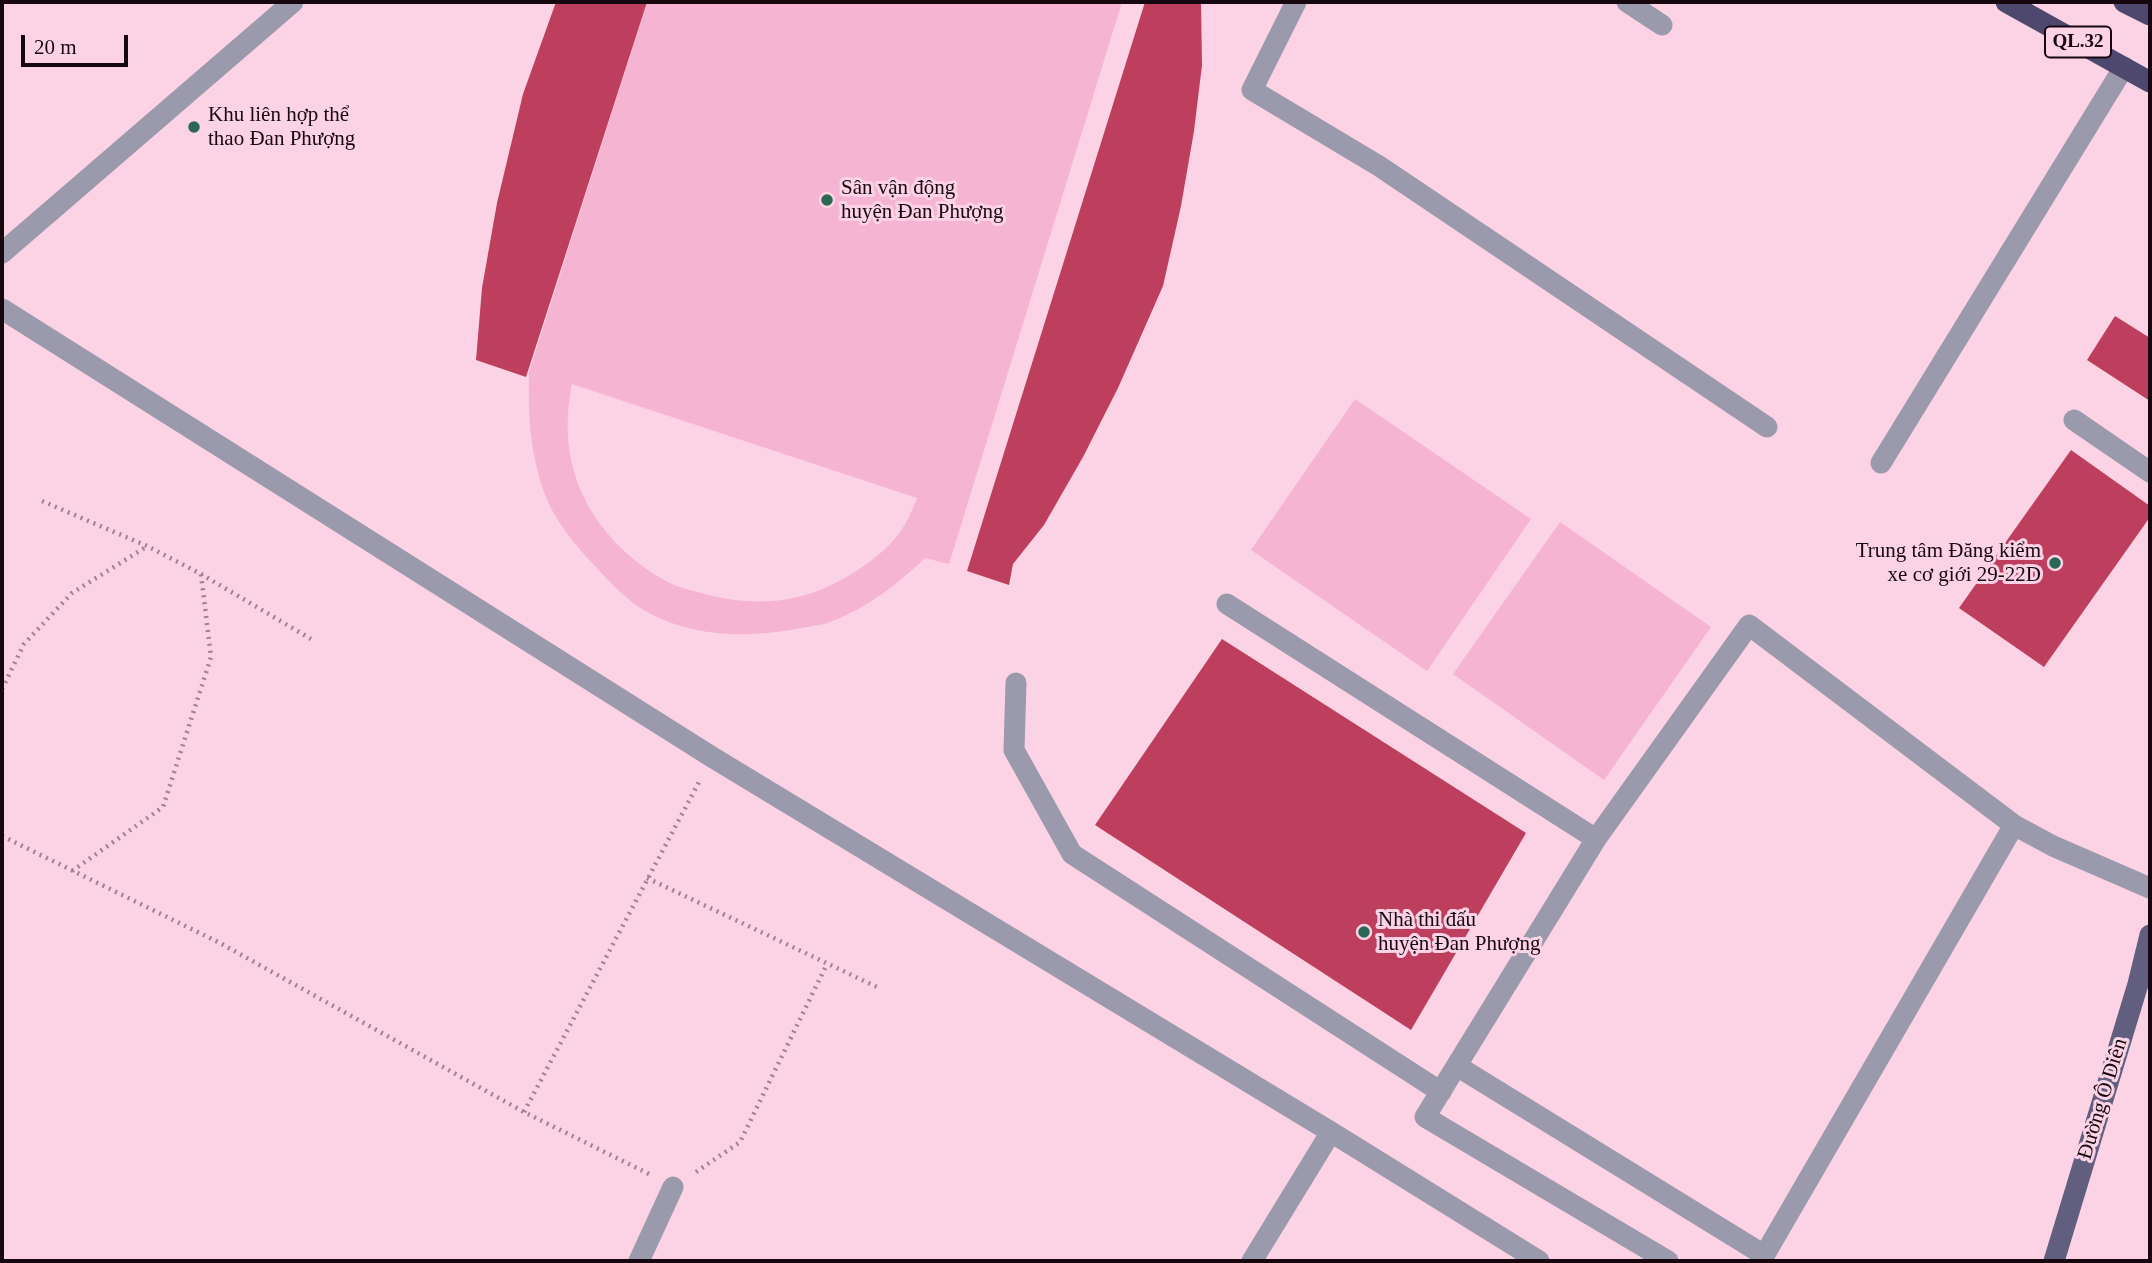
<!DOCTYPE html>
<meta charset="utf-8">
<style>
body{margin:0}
#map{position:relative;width:2152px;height:1263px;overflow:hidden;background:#fbd3e5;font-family:Georgia,serif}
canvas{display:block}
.frame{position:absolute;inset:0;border:4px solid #17080f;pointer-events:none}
.scale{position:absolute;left:21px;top:35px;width:107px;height:32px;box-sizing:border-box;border:4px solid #17080f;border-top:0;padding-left:9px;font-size:21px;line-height:24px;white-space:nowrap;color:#17080f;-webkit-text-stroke:5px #fbd3e5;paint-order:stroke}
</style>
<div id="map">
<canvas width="2152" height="1263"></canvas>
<div class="frame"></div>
<div class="scale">20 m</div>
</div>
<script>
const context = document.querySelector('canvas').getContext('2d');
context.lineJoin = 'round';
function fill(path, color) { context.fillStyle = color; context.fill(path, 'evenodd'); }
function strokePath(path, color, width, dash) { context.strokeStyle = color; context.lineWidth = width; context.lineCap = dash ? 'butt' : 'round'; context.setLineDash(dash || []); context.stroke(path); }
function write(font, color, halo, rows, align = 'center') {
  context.font = font + ' Georgia,serif'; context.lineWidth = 6; context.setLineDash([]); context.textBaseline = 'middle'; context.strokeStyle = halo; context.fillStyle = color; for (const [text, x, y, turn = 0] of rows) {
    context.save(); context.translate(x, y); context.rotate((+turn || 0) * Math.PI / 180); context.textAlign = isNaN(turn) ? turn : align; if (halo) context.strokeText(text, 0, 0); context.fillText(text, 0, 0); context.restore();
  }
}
fill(new Path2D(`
 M647,2H1122L949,564L925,558C898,584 868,607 833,621C824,625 812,626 802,628C751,638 694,638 647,612C627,601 610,582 595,566C575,545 554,520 544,492C530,452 528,413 529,372ZM572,384L917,498V499C911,512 906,525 897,536C883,554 862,568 843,579C799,604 754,607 705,594C695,591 684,589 674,585C655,576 637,563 622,549C575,503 559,448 572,384Z
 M1355,399L1531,519L1427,671L1251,550Z
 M1560,522L1711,627L1604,780L1453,674Z`), '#f5b4d2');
fill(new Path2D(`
 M556,2H647L526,377L476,360L482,288L497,203L523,94Z
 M1145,2H1201L1202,65L1194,131L1181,206L1163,286L1118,388L1083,457L1044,525L1013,564L1009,585L967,571Z
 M2115,316L2150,338V401L2087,360Z
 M2071,450L2150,506V517L2044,667L1959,608Z
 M1222,639L1526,833L1411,1030L1095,825Z`), '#bd3e5d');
strokePath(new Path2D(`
 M42,501L147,546L201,574L311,639
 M2,689L24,644L72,593L146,547
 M2,836L220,943L524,1112L649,1174
 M72,871L163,807L211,657L201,574
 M647,878L879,988
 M524,1112L699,782
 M696,1172L740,1142L827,964`), '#a08290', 4.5, [2, 5]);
strokePath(new Path2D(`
 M1296,2L1252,90L1379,166L1767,427
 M1627,2L1662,25
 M2,253L293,2
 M2,309L712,757L1331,1132L1539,1261
 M2074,420L2150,472
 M1881,463L2124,67
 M1227,604L1596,839
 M1016,683L1014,750L1072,854L1441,1092
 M1457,1066L1764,1255
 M639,1261L673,1187
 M1252,1261L1331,1132
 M1668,1261L1425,1117L1596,839L1749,625L2014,825
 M1761,1261L2014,825L2053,846L2150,888`), '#9b99ac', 21);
strokePath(new Path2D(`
 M2054,1261L2138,984L2150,935`), '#625e7f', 21);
strokePath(new Path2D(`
 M2006,2L2150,82
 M2124,2L2150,15`), '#4e486f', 21);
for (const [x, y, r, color] of [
 [194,127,7,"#2a6855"],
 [827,200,7,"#2a6855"],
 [2055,563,7,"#2a6855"],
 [1364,932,7,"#2a6855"]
]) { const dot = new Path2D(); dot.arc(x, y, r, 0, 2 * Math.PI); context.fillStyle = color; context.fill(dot); strokePath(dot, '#fbd3e5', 2.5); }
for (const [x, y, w] of [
 [2078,42,66]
]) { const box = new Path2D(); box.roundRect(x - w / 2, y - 15.5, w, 31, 5); context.fillStyle = '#fbd3e5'; context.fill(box); strokePath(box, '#17080f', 2); }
write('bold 19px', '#17080f', null, [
 ["QL.32",2078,42]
]);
write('21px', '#17080f', '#fbd3e5', [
 ["Khu liên hợp thể",208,115],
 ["thao Đan Phượng",208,139],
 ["Sân vận động",841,188],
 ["huyện Đan Phượng",841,212],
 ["Trung tâm Đăng kiểm",2041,551,"right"],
 ["xe cơ giới 29-22D",2041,575,"right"],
 ["Nhà thi đấu",1378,920],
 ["huyện Đan Phượng",1378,944]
], 'left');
write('21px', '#17080f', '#fbd3e5', [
 ["Đường Ô Diên",2103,1099,-73]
]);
</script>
